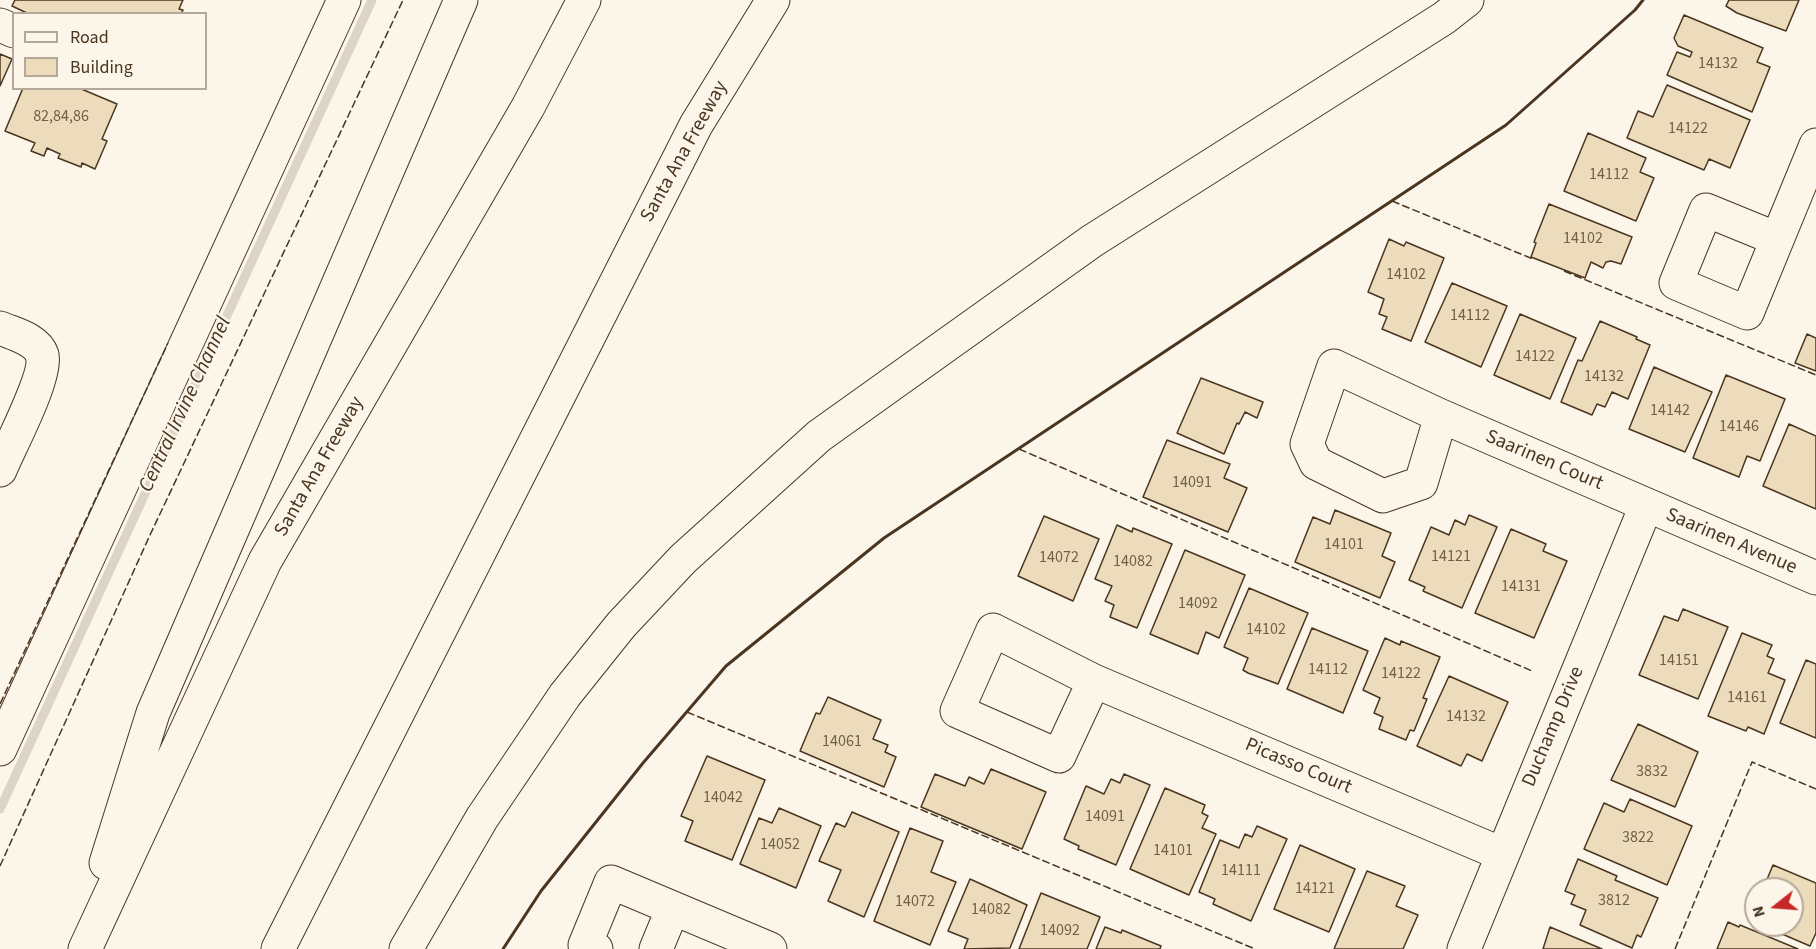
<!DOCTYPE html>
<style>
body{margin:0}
#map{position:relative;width:1816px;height:949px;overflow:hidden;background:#fbf6e9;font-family:"Source Sans 3",sans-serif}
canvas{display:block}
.legend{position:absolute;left:12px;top:12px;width:195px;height:78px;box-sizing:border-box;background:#fbf6e9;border:2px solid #b4a999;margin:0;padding:8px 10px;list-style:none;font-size:18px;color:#4a3520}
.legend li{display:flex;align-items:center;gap:12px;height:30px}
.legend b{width:30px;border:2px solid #b4a999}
.north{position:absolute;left:1744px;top:877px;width:60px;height:60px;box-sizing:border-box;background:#fbf6e9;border:2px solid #b4a999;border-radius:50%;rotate:253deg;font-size:16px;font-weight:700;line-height:24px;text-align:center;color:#4a3520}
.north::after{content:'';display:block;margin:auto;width:21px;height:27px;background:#c62828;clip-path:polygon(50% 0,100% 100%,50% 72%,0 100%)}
</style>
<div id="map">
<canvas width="1816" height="949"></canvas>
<ul class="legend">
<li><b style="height:8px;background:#fbf6e9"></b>Road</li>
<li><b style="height:16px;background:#ecdcbc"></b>Building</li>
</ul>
<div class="north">N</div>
</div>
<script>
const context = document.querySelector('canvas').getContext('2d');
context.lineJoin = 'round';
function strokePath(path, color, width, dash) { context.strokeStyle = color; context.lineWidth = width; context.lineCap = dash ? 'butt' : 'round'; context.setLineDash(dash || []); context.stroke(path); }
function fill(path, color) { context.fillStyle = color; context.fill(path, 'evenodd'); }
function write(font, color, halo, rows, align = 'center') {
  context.font = font + ' "Source Sans 3",sans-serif'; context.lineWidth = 4.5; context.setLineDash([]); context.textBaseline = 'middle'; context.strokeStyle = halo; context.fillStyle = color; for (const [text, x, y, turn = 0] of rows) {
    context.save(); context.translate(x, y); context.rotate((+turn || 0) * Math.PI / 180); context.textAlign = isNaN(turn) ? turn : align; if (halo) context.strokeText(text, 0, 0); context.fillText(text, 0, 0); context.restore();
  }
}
strokePath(new Path2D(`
 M0,809L372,0`), '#dcd4c6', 9);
const building = new Path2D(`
 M15,0H183L179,9L183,10L181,14H29L12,6Z
 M1729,0H1799L1786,31L1737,13L1726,6Z
 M1684,15L1763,48L1757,62L1770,67L1752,112L1667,75L1677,52L1690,57L1692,52L1678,46L1674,38Z
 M0,54L12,59L0,86Z
 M1667,85L1750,120L1730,168L1709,159L1704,170L1627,138L1638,111L1653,117Z
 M23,88H79L117,104L102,139L107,141L95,169L82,163L81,167L58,158L60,154L47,148L44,156L31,151L35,143L5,131Z
 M1588,133L1646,158L1640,172L1654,178L1636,221L1564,191Z
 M1549,204L1632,237L1621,264L1611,261L1606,262L1603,268L1591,262L1585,278L1531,257L1536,243L1534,242Z
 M1389,239L1404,246L1406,242L1444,258L1411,341L1382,329L1387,317L1379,314L1384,299L1368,292Z
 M1452,283L1507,306L1481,367L1425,342Z
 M1520,314L1576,338L1550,399L1494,375Z
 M1600,321L1637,337L1636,339L1650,345L1628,399L1612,392L1605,407L1597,404L1592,415L1561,402L1578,360L1582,361Z
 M1807,334L1816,338V371L1795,363Z
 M1654,367L1712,392L1685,452L1629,429Z
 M1726,375L1785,399L1760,461L1747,456L1739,477L1693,458Z
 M1201,378L1263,402L1257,418L1245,412L1239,424L1237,423L1224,454L1177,433Z
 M1789,424L1816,436V509L1763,486Z
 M1167,440L1230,464L1224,478L1247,488L1228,532L1143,497Z
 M1335,510L1391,533L1382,556L1395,562L1380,598L1295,562L1313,517L1330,524Z
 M1469,515L1497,527L1462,608L1423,591L1425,587L1409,580L1431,527L1449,535L1455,520L1465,525Z
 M1044,516L1099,539L1073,601L1018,576Z
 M1117,525L1132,532L1133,528L1172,544L1137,628L1110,617L1114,605L1105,601L1112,586L1095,579Z
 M1511,529L1546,544L1543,551L1567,561L1534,638L1475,613Z
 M1185,550L1245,575L1219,638L1206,632L1198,654L1150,634Z
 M1249,588L1308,613L1278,684L1248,673L1243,670L1248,658L1224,647Z
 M1683,609L1728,627L1698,699L1639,675L1664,616L1678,621Z
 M1312,628L1368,651L1343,713L1287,689Z
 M1742,633L1772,645L1767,656L1774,659L1768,673L1785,680L1764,734L1748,727L1746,731L1708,716Z
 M1385,638L1400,645L1401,641L1440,657L1423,698L1427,699L1414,731L1410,730L1406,740L1379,729L1383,717L1374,713L1380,698L1363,690Z
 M1806,660L1816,664V738L1780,723Z
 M1449,676L1508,702L1482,761L1467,754L1461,766L1417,746Z
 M828,697L881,720L873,739L888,745L885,752L896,757L884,787L800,751L816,713L820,714Z
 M1638,724L1698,752L1675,807L1611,780Z
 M707,756L765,780L732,860L685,841L693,821L681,816Z
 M991,769L1046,792L1022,849L921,807L935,774L965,786L969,777L984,784Z
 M1124,774L1150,785L1116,865L1078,849L1079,846L1064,839L1086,786L1104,794L1111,779L1120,783Z
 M1165,788L1205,805L1202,813L1208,816L1202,828L1216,834L1189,895L1130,869Z
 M1630,799L1692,826L1667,885L1584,849L1604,803L1624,812Z
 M779,808L821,826L796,888L740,864L759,818L772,823Z
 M852,812L899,832L864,917L828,901L841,870L819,861L836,823L845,827Z
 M1257,826L1287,839L1251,921L1213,904L1215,899L1199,892L1220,840L1239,848L1245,834L1252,837Z
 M910,828L943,841L931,872L956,882L930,945L874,921Z
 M1300,845L1355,869L1329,932L1274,909Z
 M1578,859L1617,876L1615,880L1658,898L1641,937L1637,935L1632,948L1580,925L1586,910L1571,904L1575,895L1565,891Z
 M1773,865L1816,883V933L1810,946L1761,925H1792V889H1763Z
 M1367,871L1405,886L1396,906L1418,915L1403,949H1334Z
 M970,879L1027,905L1010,948L964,949L968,939L948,931Z
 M1041,893L1100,917L1087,949H1019Z
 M1728,922L1739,927L1740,925L1798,949H1717Z
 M1105,927L1121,933L1122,930L1161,946L1160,949H1096Z
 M1550,927L1602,949H1543Z`);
fill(building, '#ecdcbc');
strokePath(building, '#4a3520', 1.5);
const minor = new Path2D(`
 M0,25L14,31
 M1777,239L1706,210L1676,283L1747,313L1816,145
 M0,328C14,334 37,339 42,355C48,375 9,448 0,470
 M1441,416L1421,483L1383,496L1316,463L1307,444L1334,366L1441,416L1816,578
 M1094,681L1059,756L957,711L993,630L1094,681L1502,854
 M0,749L344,0
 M596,949L585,945L611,882L770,949
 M656,949L673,908
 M1464,949L1646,506`);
const highway = new Path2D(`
 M106,863L153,713L461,0
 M85,949L265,561L528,107L584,0
 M278,949L696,125L773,0
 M406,949L482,818L565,695L621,625L683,559L819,436L1092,241L1444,18L1467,0`);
strokePath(minor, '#4a3520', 35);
strokePath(highway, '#4a3520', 35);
strokePath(minor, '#fbf6e9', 33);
strokePath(highway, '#fbf6e9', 33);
strokePath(new Path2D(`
 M1392,201L1533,259
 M1564,271L1816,375
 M1019,449L1532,671
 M0,704L168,343
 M687,712L1255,949
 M0,866L150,535L403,0
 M1675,949L1752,762L1816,789`), '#4a3520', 1.5, [8, 3]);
strokePath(new Path2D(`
 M503,949L541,891L643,763L726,666L884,538L1506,125L1635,10L1643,0`), '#4a3520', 3);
write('16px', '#725f47', null, [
 ["14132",1718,64],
 ["82,84,86",61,117],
 ["14122",1688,129],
 ["14112",1609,175],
 ["14102",1583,239],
 ["14102",1406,275],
 ["14112",1470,316],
 ["14122",1535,357],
 ["14132",1604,377],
 ["14142",1670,411],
 ["14146",1739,427],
 ["14091",1192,483],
 ["14101",1344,545],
 ["14121",1451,557],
 ["14072",1059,558],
 ["14082",1133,562],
 ["14131",1521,587],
 ["14092",1198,604],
 ["14102",1266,630],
 ["14151",1679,661],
 ["14112",1328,670],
 ["14122",1401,674],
 ["14161",1747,698],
 ["14132",1466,717],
 ["14061",842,742],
 ["3832",1652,772],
 ["14042",723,798],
 ["14091",1105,817],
 ["3822",1638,838],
 ["14052",780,845],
 ["14101",1173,851],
 ["14111",1241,871],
 ["14121",1315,889],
 ["3812",1614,901],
 ["14072",915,902],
 ["14082",991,910],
 ["14092",1060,931]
]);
write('20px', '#4a3520', '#fbf6e9', [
 ["Santa Ana Freeway",685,152,-61],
 ["Saarinen Court",1544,461,23],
 ["Santa Ana Freeway",320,467,-60],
 ["Saarinen Avenue",1731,542,23],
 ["Duchamp Drive",1554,727,-67],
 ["Picasso Court",1298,767,23]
]);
write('italic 21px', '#4a3520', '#fbf6e9', [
 ["Central Irvine Channel",186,405,-65]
]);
</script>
